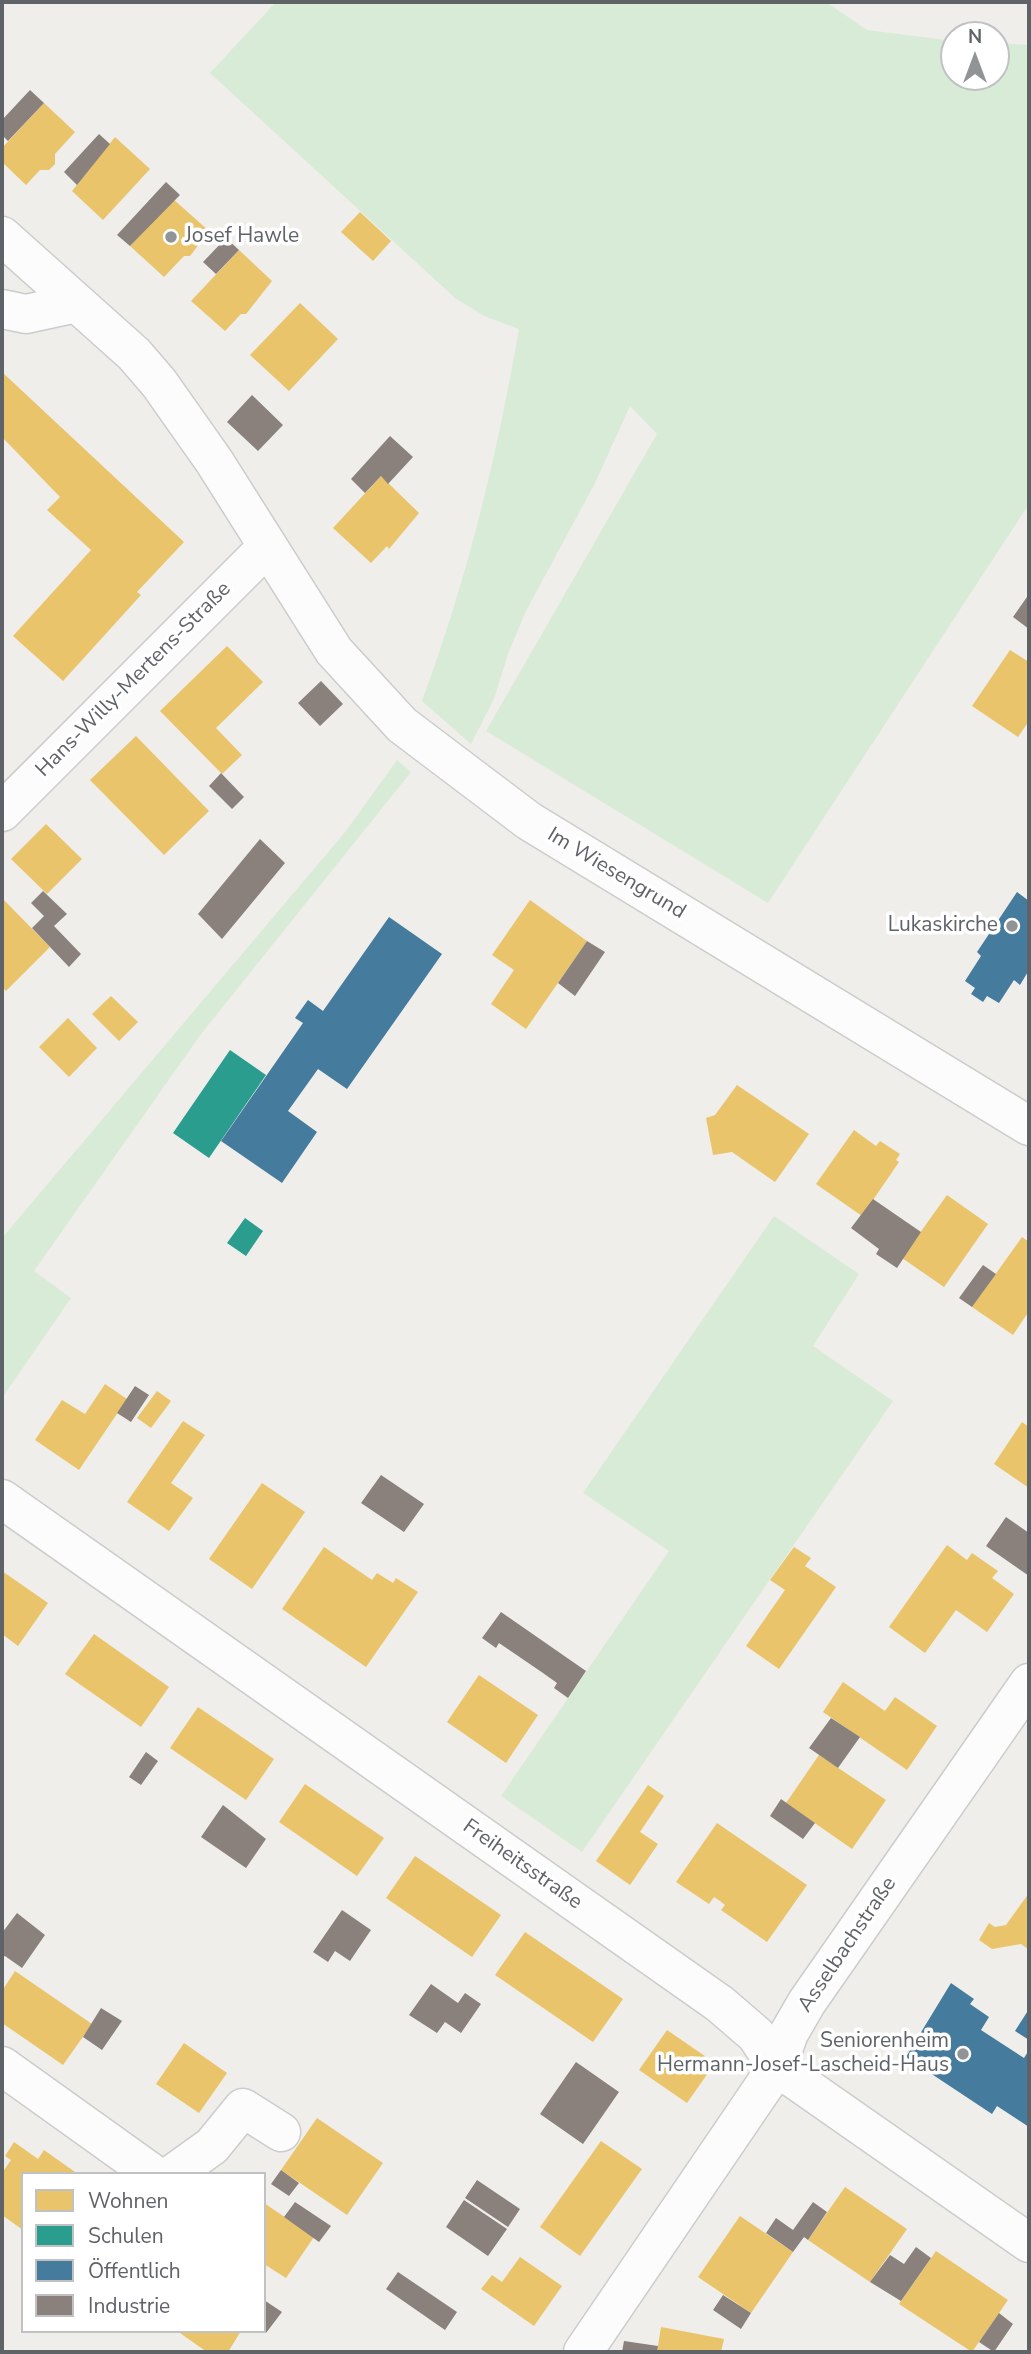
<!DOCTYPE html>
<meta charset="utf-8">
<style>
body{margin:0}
#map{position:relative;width:1031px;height:2354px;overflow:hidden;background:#efeeea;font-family:"Nunito Sans",sans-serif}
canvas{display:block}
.frame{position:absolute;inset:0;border:4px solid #5f6368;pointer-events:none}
.legend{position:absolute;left:21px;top:2172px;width:245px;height:161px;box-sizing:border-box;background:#fff;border:2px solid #bfc1c3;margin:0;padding:9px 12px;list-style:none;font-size:21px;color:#5f6368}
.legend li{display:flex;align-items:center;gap:14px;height:35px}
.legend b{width:35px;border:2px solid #bfc1c3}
.north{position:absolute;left:940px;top:21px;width:70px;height:70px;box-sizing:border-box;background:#fff;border:2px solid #bfc1c3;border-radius:50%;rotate:0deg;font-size:19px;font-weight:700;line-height:28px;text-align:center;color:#5f6368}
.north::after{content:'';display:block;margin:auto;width:24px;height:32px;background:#919496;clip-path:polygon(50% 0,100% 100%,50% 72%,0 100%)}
</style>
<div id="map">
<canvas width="1031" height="2354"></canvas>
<div class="frame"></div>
<ul class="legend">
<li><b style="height:19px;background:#e9c46a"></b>Wohnen</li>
<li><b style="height:19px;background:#2a9d8f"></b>Schulen</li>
<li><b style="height:19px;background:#457b9d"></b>Öffentlich</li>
<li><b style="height:19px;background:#8a817c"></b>Industrie</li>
</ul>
<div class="north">N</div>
</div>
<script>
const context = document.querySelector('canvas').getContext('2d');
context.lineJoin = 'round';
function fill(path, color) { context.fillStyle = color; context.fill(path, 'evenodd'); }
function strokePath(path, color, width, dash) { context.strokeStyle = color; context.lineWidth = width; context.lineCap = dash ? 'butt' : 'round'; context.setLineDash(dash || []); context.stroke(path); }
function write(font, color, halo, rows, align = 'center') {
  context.font = font + ' "Nunito Sans",sans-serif'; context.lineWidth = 7; context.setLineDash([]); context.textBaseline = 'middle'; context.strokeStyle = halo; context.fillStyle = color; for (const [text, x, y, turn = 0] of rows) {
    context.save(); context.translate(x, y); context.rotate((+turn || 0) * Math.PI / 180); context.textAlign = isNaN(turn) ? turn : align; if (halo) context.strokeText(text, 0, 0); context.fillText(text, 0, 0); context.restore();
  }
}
fill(new Path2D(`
 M276,2H826L867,30L954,41V77H996V43L1029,45V504L768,903L486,731L657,434L630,406L595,483L526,611L508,654L494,699L471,744L422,701C467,580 497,456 519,329L484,316L455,298L210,73Z
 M397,760L411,772L201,1034L34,1271L71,1298L2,1398V1238L346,831Z
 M774,1216L859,1274L813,1346L893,1401L582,1852L501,1796L669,1551L583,1493Z`), '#d8ebd6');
fill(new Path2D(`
 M44,103L75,132L55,154V164L49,170H40L26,185L2,162V148Z
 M115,137L150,169L103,220L72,191Z
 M173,199L209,231L190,256H184L164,277L130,246Z
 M360,212L391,241L373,261L341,232Z
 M239,250L272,281L246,314H241L225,331L191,301Z
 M300,303L338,339L289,391L250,355Z
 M2,372L184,542L137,592L141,595L63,681L13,636L91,550L47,510L60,497L2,437Z
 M381,476L419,513L389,549L387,546L371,563L333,528Z
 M227,646L263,682L216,728L242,755L222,774L160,711Z
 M1010,650L1029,662V721L1018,737L972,706Z
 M136,736L209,811L164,855L90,780Z
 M46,824L82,859L47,894L11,859Z
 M2,898L50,947L6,991L2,987Z
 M530,900L587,941L526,1029L491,1004L514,970L492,955Z
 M111,996L138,1022L119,1041L92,1014Z
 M68,1018L97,1048L69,1077L39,1047Z
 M737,1085L809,1134L775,1182L732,1152L713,1155L706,1118L715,1115Z
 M854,1130L876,1146L880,1141L900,1154L896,1160L899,1162L862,1216L816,1184Z
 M947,1195L988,1224L944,1287L902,1258Z
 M1022,1237L1029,1242V1311L1013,1335L972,1307Z
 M105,1384L127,1399L79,1470L35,1440L62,1400L85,1414Z
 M157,1391L171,1401L151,1428L137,1418Z
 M183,1421L205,1435L171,1483L193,1498L169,1531L127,1502Z
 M1022,1422L1029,1427V1488L994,1464Z
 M262,1483L305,1512L252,1589L209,1559Z
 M947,1545L967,1560L972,1553L998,1571L992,1578L1014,1594L987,1632L956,1610L925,1653L889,1627Z
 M324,1547L372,1580L377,1573L393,1583L396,1578L418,1592L366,1667L282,1609Z
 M794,1547L811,1558L805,1566L836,1587L779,1669L746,1646L785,1590L770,1580Z
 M2,1571L48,1603L18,1646L2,1634Z
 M94,1634L169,1687L141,1727L65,1674Z
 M479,1675L538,1715L506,1763L447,1722Z
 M843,1682L885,1711L895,1697L937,1726L907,1770L823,1712Z
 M198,1707L274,1759L246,1800L170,1748Z
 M819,1755L886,1800L852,1849L786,1803Z
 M305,1784L384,1838L357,1876L279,1822Z
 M648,1785L664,1796L640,1832L658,1844L630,1885L596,1861Z
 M717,1823L807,1885L767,1942L721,1910L725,1905L720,1901L714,1897L709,1904L676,1882Z
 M415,1856L501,1915L472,1957L386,1898Z
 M1029,1893V1950L1021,1944L992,1949L979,1940L989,1923L995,1927L1006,1925Z
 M525,1932L623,1999L593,2042L495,1975Z
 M15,1971L92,2024L63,2065L2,2023V1991Z
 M667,2030L715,2063L687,2103L639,2070Z
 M184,2043L227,2073L199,2113L156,2084Z
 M317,2118L383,2163L347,2215L281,2170Z
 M601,2141L642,2169L580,2256L540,2227Z
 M14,2142L38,2159L44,2150L75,2172L23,2174V2230L2,2215V2173L11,2160L5,2156Z
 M845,2187L907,2229L870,2282L808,2240Z
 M264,2203L314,2237L286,2278L264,2264Z
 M740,2216L793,2252L751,2313L698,2277Z
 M936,2251L1008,2300L972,2352L899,2304Z
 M520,2257L562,2286L534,2326L481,2289L492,2275L502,2282Z
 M661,2327L724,2339L721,2352H657Z
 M177,2331H241L228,2352H207Z`), '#e9c46a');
fill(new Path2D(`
 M230,1050L266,1075L209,1158L173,1133Z
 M245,1218L263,1231L246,1256L227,1243Z`), '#2a9d8f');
fill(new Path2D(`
 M1017,892L1029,901V970L1020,985L1014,980L999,1003L987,996L983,1002L971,994L975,988L965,981L981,956L977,952Z
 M389,917L442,954L347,1089L318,1069L288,1111L317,1132L282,1183L221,1141L303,1023L295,1018L308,1000L323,1011Z
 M951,1983L974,1999L970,2004L989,2017L981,2030L1024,2058L1029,2050V2127L997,2106L992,2114L906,2057Z
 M1029,2009V2040L1015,2031Z`), '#457b9d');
fill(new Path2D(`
 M30,90L44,103L8,141L2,135V120Z
 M99,134L110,144L77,185L64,172Z
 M166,182L180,195L130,246L117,235Z
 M226,238L239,250L216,274L203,262Z
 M252,395L283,425L258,451L227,422Z
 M390,436L413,457L388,484L381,476L365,493L351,479Z
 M1029,594V629L1013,617Z
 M321,681L343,704L320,726L298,703Z
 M221,773L244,797L232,809L209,786Z
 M260,839L285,863L222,939L198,914Z
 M43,891L67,914L54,926L81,954L69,967L32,928L44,916L31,903Z
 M587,941L605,952L575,996L558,983Z
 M873,1199L921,1232L897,1268L876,1254L879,1249L851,1228Z
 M983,1265L996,1274L972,1307L959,1298Z
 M135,1386L149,1395L131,1422L117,1413Z
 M381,1475L424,1504L404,1532L361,1503Z
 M1006,1517L1029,1533V1576L986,1546Z
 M501,1612L586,1671L568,1698L554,1688L557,1683L543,1673L499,1643L496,1648L482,1638Z
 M831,1718L860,1737L838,1768L809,1748Z
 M146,1752L158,1761L141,1785L129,1777Z
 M781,1799L815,1823L803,1839L770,1816Z
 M223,1805L266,1839L246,1868L201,1837Z
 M342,1910L371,1930L350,1961L335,1951L328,1962L313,1952Z
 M17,1913L45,1935L22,1968L5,1956L2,1957V1933Z
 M431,1984L458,2003L465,1993L481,2004L461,2033L445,2022L437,2033L409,2015Z
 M101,2008L122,2021L102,2050L83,2037Z
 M576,2062L619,2092L583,2144L540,2114Z
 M281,2170L299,2183L289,2196L271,2184Z
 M477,2180L520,2209L508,2227L465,2198Z
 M464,2200L507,2229L488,2256L446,2227Z
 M295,2202L331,2226L319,2242L284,2217Z
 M813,2202L827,2212L808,2240L804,2237L793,2252L766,2233L776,2218L793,2230Z
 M916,2247L931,2258L901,2301L870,2282L890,2255L904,2264Z
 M398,2272L457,2312L445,2330L386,2289Z
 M723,2295L751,2313L741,2329L713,2310Z
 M264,2300L282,2312L266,2333L264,2331Z
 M999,2313L1013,2324L994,2352L979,2342Z
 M624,2341L658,2346L657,2352H622Z`), '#8a817c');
const minor = new Path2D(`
 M2,236L134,354L159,383L214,461L334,651L402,725L529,821L1029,1126
 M2,309L26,314L77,303
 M2,812L266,548
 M2,1499L720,2004L756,2035L777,2067L1029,2243
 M2,2066L153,2174
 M173,2174L212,2146L243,2108L281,2132
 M583,2352L777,2067L789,2033L807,2002L1029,1683`);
strokePath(minor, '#cbcccc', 41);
strokePath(minor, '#fdfcfc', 38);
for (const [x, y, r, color] of [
 [171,237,7,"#919496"],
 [1012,926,7,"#919496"],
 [963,2054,7,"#919496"]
]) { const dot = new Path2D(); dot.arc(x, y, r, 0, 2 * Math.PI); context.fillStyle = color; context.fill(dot); strokePath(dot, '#fff', 2.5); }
write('21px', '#5f6368', '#fff', [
 ["Josef Hawle",185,237,"left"],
 ["Lukaskirche",998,926],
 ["Seniorenheim",949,2042],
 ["Hermann-Josef-Lascheid-Haus",949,2066]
], 'right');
write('21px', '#5f6368', '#fff', [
 ["Hans-Willy-Mertens-Straße",134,680,-45],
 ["Im Wiesengrund",616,874,31],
 ["Freiheitsstraße",522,1865,35],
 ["Asselbachstraße",848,1945,-56]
]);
</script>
